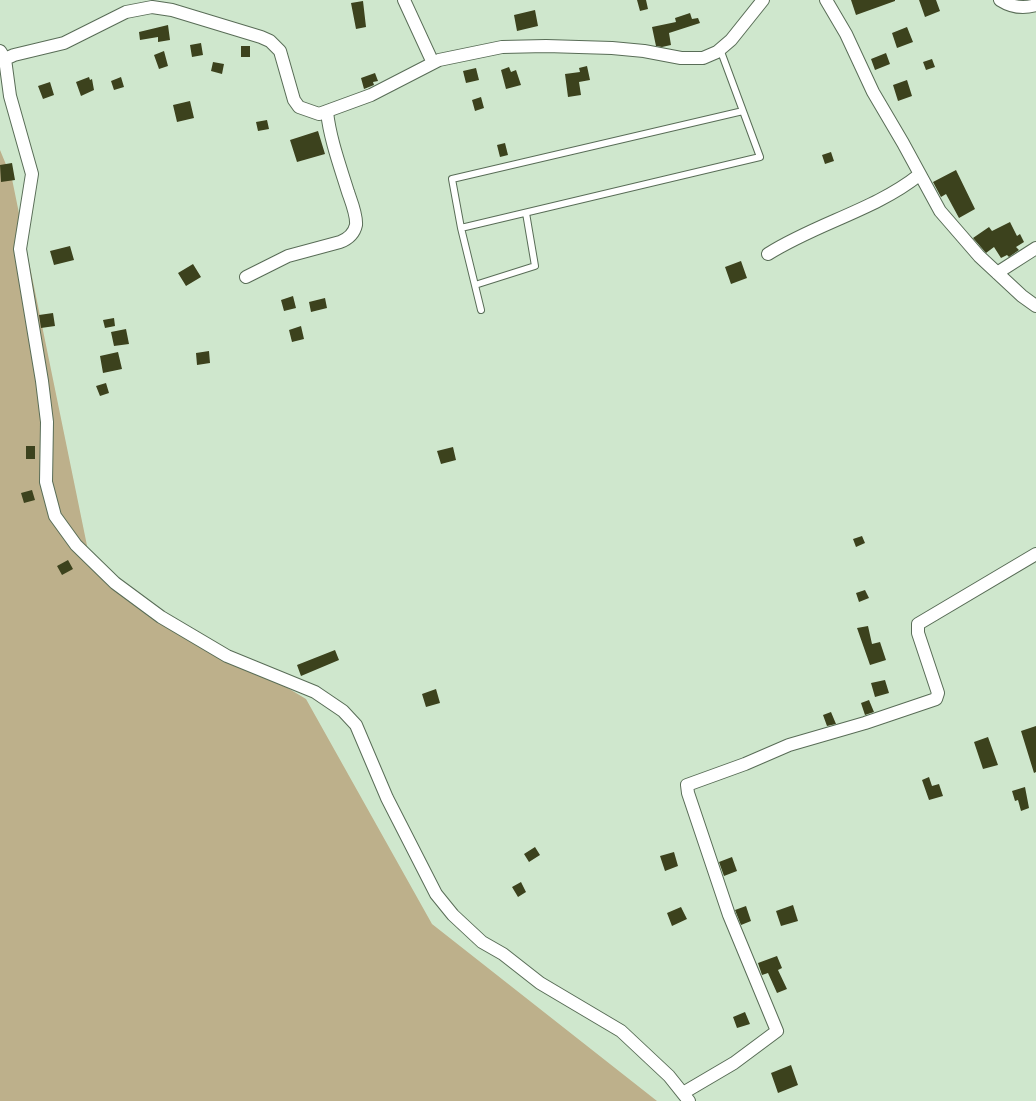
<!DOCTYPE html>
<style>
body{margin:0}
canvas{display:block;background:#cfe7cd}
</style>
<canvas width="1036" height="1101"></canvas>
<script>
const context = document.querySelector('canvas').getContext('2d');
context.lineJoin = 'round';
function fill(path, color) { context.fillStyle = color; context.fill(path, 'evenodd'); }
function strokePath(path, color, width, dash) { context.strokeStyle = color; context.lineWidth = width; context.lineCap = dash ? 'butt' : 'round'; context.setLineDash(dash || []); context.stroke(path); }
fill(new Path2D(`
 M0,150L12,179L92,570L306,699L432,924L657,1101H0Z`), '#bdb08b');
fill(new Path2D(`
 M637,0H646L648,9L640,11Z
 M851,0H895V1L856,15Z
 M919,0H936L940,11L925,17Z
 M363,1L366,27L356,29L351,3Z
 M535,10L538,26L517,31L514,15Z
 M690,13L692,19L698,18L700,23L669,33L671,45L662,47L656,46L652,27L676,22L675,18Z
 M168,25L170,40L158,42V37L140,40L139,32Z
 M907,27L913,42L897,48L892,33Z
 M201,43L203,55L192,57L190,45Z
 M241,46H250V57H241Z
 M164,51L168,66L159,69L154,55Z
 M886,53L890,64L875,70L871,59Z
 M932,59L935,67L926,70L923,62Z
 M213,62L224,64L222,74L211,71Z
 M587,66L590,80L579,82L581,95L568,97L565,74L580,72L579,68Z
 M509,67L511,72L516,70L521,85L506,89L501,70Z
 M476,68L479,80L466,83L463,71Z
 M375,73L378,81L373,82L374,85L364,89L361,78Z
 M89,77L90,80L92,79L94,90L81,96L76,82Z
 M121,77L124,87L114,90L111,81Z
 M907,80L912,96L898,101L893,85Z
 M50,82L54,95L43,99L38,86Z
 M481,97L484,108L475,111L472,100Z
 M190,101L194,118L177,122L173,105Z
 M267,120L269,129L258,131L256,122Z
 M318,131L325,154L297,162L290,140Z
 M505,143L508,155L500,157L497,145Z
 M831,152L834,161L825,164L822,155Z
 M12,163L15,180L1,182L0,165Z
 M956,170L975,209L959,218L946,194L941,197L933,182Z
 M1010,222L1017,236L1020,234L1024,242L1016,247L1019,250L1009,257L1007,255L1001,258L994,247L986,253L973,238L989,227L992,231Z
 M70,246L74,260L54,265L50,251Z
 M741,261L747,278L731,284L725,267Z
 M193,264L201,277L186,286L178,273Z
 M293,296L296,308L284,311L281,300Z
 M325,298L327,308L311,312L309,302Z
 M53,313L55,326L41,328L39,315Z
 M114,318L115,326L105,328L103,320Z
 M301,326L304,339L292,342L289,330Z
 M126,329L129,344L114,346L111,332Z
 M209,351L210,363L197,365L196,353Z
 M118,352L122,369L103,373L100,356Z
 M106,383L109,393L100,396L96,386Z
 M26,446H35V459H26Z
 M453,447L456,460L441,464L437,451Z
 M32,490L35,500L24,503L21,493Z
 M862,536L865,543L856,547L853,539Z
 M68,560L73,569L62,575L57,566Z
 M865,590L869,598L859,602L856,593Z
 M868,626L872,644L880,642L886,660L870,665L857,628Z
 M335,650L339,660L301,676L297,665Z
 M885,680L889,693L875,697L871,683Z
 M436,689L440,703L426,707L422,694Z
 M869,700L874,712L865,715L861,703Z
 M831,712L836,724L827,726L823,715Z
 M1036,726V772L1034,773L1021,731Z
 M988,737L998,765L983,769L974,742Z
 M929,777L932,786L939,784L943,796L929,800L922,780Z
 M1025,787L1029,808L1021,811L1018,800L1015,801L1012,791Z
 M535,847L540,855L529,862L524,854Z
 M674,852L678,866L665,871L660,856Z
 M732,857L737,871L724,876L719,862Z
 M521,882L526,892L518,897L512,887Z
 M793,905L798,921L781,926L776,911Z
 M746,906L751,921L741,925L735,910Z
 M681,907L687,919L672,926L667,913Z
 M777,956L782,968L778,970L787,989L777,993L768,973L762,975L758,963Z
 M745,1012L750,1024L737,1028L733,1017Z
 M791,1065L798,1085L778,1093L771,1073Z`), '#3c421d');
const lane = new Path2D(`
 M461,228L452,179L743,111
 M475,285L535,266L526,213
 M481,310L461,228L760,157L720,49`);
const street = new Path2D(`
 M404,0L433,63
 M826,0L846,34L873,92L903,143L940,211L979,256L1022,296L1036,306
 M1000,0C1011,7 1023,9 1036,5
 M0,51L5,59L14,55L64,43L126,12L152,7L172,10L261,37L270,41L280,51L294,100L299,107L319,114L371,95L439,60L502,47L546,46L612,48L644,51L681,58H703L717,52L731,40L763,0
 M5,59L10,96L32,174L20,249L42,381L47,422L46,482L55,516L76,545L115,583L161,617L227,656L315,692L343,711L356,725L387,798L436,894L453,915L482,942L503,954L540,983L621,1031L669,1076L689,1101
 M768,254C817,223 875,210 919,175
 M997,273L1036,248
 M246,277L288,256L340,242C348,239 354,234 356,225C357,215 351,201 348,192C340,166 330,139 327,112
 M683,1093L734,1063L777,1031L729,915L688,793L687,785L745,764L789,745L865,723L936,699L938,693L918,633V624L1036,554`);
strokePath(lane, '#596d57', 8);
strokePath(street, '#596d57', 14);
strokePath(lane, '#fff', 6);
strokePath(street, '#fff', 12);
</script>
